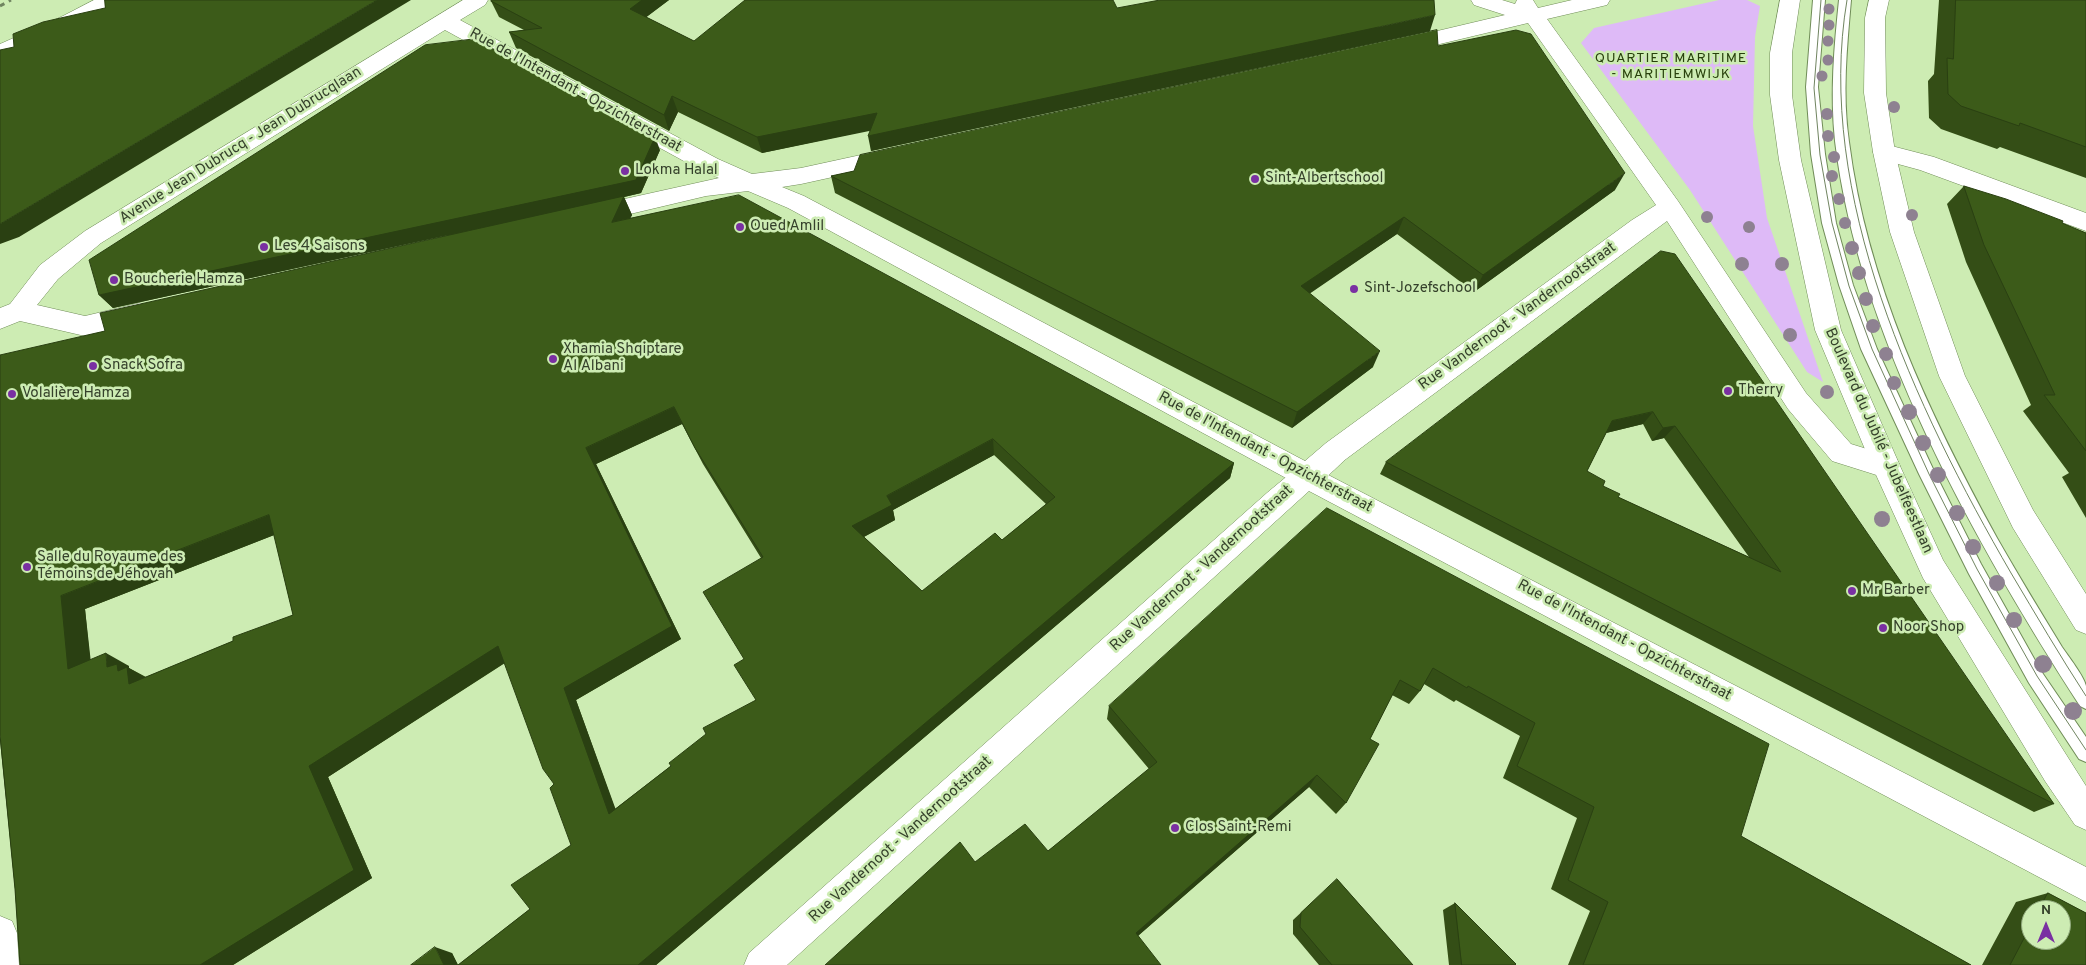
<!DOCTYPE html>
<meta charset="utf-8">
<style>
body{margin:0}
#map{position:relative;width:2086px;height:965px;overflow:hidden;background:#cdecb3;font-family:Overpass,sans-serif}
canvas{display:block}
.north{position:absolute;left:2021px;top:900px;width:50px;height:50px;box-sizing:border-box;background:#cdecb3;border:1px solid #90a87d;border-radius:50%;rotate:0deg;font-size:14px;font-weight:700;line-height:20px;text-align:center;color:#35412b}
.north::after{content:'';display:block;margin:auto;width:18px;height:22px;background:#7a30a2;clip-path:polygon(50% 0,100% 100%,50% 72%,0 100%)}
</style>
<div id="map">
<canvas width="2086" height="965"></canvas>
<div class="north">N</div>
</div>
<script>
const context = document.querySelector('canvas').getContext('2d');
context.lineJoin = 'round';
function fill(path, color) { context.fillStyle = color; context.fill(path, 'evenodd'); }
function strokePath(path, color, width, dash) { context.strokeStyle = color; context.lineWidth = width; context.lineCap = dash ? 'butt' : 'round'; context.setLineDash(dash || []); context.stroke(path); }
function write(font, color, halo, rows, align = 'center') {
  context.font = font + ' Overpass,sans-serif'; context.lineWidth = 5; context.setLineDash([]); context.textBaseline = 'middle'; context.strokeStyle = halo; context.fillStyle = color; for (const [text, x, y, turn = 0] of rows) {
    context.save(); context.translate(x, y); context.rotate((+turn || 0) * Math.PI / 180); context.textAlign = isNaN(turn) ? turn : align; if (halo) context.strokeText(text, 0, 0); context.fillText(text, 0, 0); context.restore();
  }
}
fill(new Path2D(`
 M1719,0H1747L1760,6L1755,37L1753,126L1767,218L1823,382L1807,372L1690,190L1581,43L1594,28Z`), '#debaf7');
const service = new Path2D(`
 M1813,0H1825L1818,87L1825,154L1836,223L1853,285L1877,349L1934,471L1981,564L2041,671L2086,737V762L2079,759L2029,683L1969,574L1919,474L1861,349L1839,285L1822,223L1811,154L1806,87Z
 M1839,0H1851C1847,47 1842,94 1849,142C1867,283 1929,414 1997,538C2018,575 2040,611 2062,647C2068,656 2084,676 2086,686C2086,693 2086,701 2086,709L2080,706C1975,543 1858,336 1835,141C1830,94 1834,47 1839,0Z`);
const minor = new Path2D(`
 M94,0H120L117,5L75,27L0,59V44L61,17Z
 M463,0H488L485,5L460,20L718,159L752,174L801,168L893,148L901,150L904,156L901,162L801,184L782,187L804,196L1305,461L1326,443L1632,220L1656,205L1528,23L1402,53L1395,51L1391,46L1395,41L1505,15L1474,5L1471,0H1502L1515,4L1517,0H1533L1538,8L1572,0H1610L1607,5L1547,19L1678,201L1806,393L1851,444L1896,458L1900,466L1896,474L1886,478L1832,461L1788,409L1667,221L1346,459C1331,472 1317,491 1297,484L788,208L748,191L706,196L592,223L584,220L580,214L584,208L719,178L702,171L445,30L101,243L58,279L37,305L85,316L140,303L149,306L153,313L149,320L85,336L20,321L0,329V308L10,304L40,265L85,231Z
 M1884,144L1934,157L2086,213V231L1920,170L1876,158L1873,152L1876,146Z
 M0,916L12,921L17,933L19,965H0Z`);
const tertiary = new Path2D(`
 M1307,464L2086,867V902L1309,491L787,965H744L749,953L1268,492L1297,468Z`);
const secondary = new Path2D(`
 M1780,0H1800L1792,53V95L1801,160L1841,330L1900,466L1943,560L2086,786V830L2075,825L2045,781L1923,578L1872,466L1815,330L1779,160L1770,95V53Z
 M1869,0H1889L1885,18L1886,93L1895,152L1914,232L1965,376L2033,510L2086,594V634L2076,630L2013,528L1939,376L1890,232L1873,152L1864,93L1865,18Z`);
strokePath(service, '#708c58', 2);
strokePath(minor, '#708c58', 1);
strokePath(tertiary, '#708c58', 1);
strokePath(secondary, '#708c58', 1);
fill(service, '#fff');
fill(minor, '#fff');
fill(tertiary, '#fff');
fill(secondary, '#fff');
strokePath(new Path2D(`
 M1821,0L1814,88L1820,155L1832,223L1849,286L1872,349L1929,474L1977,569L2037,676L2086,750
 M1847,0C1814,194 1916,409 2011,573C2036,615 2060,656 2086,696`), '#708460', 1);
strokePath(new Path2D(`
 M0,6L11,0`), '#708460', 3, [5, 5]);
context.fillStyle = '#8e8191';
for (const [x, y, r] of [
 [1829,9,5.5],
 [1829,25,5.5],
 [1828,41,5.5],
 [1828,60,5.5],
 [1822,76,5.5],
 [1894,107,6],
 [1827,114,6],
 [1828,136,6],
 [1834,157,6],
 [1832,176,6],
 [1839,199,6],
 [1912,215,6],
 [1707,217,6],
 [1845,223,6],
 [1749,227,6],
 [1852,248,7],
 [1742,264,7],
 [1782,264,7],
 [1859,273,7],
 [1866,299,7],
 [1873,326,7],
 [1790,335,7],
 [1886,354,7],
 [1894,383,7],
 [1827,392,7],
 [1909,412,8],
 [1923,443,8],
 [1938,475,8],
 [1957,513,8],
 [1882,519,8],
 [1973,547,8],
 [1997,583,8],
 [2014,620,8],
 [2043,664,9],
 [2073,711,9]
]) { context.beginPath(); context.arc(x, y, r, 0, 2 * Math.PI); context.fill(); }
fill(new Path2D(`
 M493,0H669L646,17L694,41L1117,8L1430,31L871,151L870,130L762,153L678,112L669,131L516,48L509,32L524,30L499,17L491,1Z
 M1939,0H2086V178L2000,147L1997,149L1941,129L1929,118L1928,81L1934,74Z
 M1438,46L1615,190L1474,292L1397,234L1309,293L1373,367L1292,428L835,193L831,176Z
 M660,150L641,193L624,197L632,215L630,218L1234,463L1230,478L656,965H411L452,953L458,965L530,909L571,845L554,784L505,663L328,777L372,878L233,965H20L15,889L0,740L105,331L448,235L113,308L99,295ZM682,424L703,464L761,558L744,660L756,700L615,809L576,700L681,639L596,464ZM994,455L1046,504L1002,540L922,591L864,537L895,520L893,510ZM274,535L293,615L233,641L146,677L129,668V666L90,660L85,609Z
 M1964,186L2086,233V518L2062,477L2069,473L2023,411L2031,405L1966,262L1947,204Z
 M1661,251L2054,804L2034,812L1380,474L1386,462ZM1643,424L1652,441L1664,438L1749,557L1618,497L1603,486L1587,471L1606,433Z
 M1327,508L1741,836L1971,965H1568L1590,911L1551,889L1577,818L1503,778L1520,736L1456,700L1454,702L1424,684L1420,691L1409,704L1392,695L1370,739L1346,803L1336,814L1309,787L1138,936L975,862L1048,851L1149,769L1107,719L1109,706Z
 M1337,879L1413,965H1319L1293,934V920Z
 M2048,893L2086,913V965H1982L2016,902ZM2031,910H2061V940H2031Z
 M1455,903L1515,965H1449L1443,910Z`), '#344e16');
fill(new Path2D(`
 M377,0H411L19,237L0,244V224Z
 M642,0H669L636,25L630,9Z
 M1435,15L1430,31L871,151L868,136Z
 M672,96L678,112L669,131L664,115Z
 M877,113L879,129L762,153L757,137Z
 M655,137L660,150L641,193L624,197L632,215L620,240L612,222L623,197L113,308L99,295Z
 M1625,173L1615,190L1474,292L1483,275Z
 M1404,217L1397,234L1296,303L1301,286Z
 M1380,351L1373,367L1292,428L1297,412Z
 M674,407L682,424L596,464L681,639L576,700L621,824L609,814L564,688L586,448Z
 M1653,412L1643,424L1602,434L1612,421Z
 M1675,426L1664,438L1652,441L1663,428Z
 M993,439L994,455L893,510L895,520L856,541L852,526L887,496Z
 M1234,463L1230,478L656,965H638Z
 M269,515L287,530L85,609L93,681L68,669L61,596Z
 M498,646L512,658L328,777L372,878L233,965H200L309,766Z
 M106,653L129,666V668L150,680L129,684L107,667Z
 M1317,775L1309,787L1133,940L1136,933Z
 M435,947L452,953L458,965H444Z`), '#2a4012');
const building = new Path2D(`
 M105,0H377L0,224V50L14,47L13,34L43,22L105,8Z
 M493,0H642L630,9L694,41L745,0H1113L1117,8L1160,0H1434L1435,15L868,136L877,113L757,137L672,96L664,115L509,32L542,28L491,1Z
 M1956,0H2086V147L2020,123L2019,126L1961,106L1948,94L1947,58L1953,59Z
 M1437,30L1438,46L1516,30L1531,34L1625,173L1483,275L1404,217L1301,286L1380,351L1297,412L831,176L854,171L860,155Z
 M475,39L655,137L636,180L99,295L89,260L425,45Z
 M1964,186L2006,199L2063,221L2062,223L2086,233V451L2044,395H2055L1984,245Z
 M739,195L1234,463L638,965H458L530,909L511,885L571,845L550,788L554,784L543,769L498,646L309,766L354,870L200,965H20L15,889L0,735V355L105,331L100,313L624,196L612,222ZM674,407L695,448L763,557L703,592L744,659L734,665L756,700L703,728L706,734L669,763L671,766L609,814L564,688L672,626L586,448ZM993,439L1055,497L1002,540L995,533L922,591L852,526L892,505L887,496ZM269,515L293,615L233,637V641L129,684L127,667L118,671L117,664L107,667L106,653L68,669L61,596Z
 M1661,251L1675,254L2054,804L1386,462ZM1653,412L1663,428L1675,426L1781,572L1618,497L1620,494L1603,486L1605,481L1587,471L1612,421Z
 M1327,508L1769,744L1741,836L1971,965H1583L1608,902L1568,880L1594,807L1517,766L1535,723L1468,686L1467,688L1433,668L1420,691L1400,680L1370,739L1379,744L1346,803L1317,775L1136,933L1161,965H825L960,842L975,862L1025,824L1048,851L1157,762L1109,706Z
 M1337,879L1413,965H1332L1300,927L1301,913Z
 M2048,893L2086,913V965H2010L2031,925V940H2061V910H2039Z
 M1455,903L1516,964L1515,965H1462Z
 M435,947L444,965H411Z`);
fill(building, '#3c5b19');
strokePath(building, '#2a4012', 1);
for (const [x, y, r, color] of [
 [625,171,5,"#7a30a2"],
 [1255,179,5,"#7a30a2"],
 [740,227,5,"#7a30a2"],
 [264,247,5,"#7a30a2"],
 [114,280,5,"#7a30a2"],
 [1354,289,5,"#7a30a2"],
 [553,359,5,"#7a30a2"],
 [93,366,5,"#7a30a2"],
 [1728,391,5,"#7a30a2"],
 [12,394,5,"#7a30a2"],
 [27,567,5,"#7a30a2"],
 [1852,591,5,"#7a30a2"],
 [1883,628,5,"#7a30a2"],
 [1175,828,5,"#7a30a2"]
]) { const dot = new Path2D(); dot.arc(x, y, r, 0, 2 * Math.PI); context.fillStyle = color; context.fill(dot); strokePath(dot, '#cdecb3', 2); }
context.letterSpacing = '1px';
write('14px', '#28400c', '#cdecb3', [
 ["QUARTIER MARITIME",1671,59],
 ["- MARITIEMWIJK",1671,75]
]);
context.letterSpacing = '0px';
write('15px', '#35412b', '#cdecb3', [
 ["Rue de l'Intendant - Opzichterstraat",575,91,29],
 ["Avenue Jean Dubrucq - Jean Dubrucqlaan",241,146,-32],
 ["Rue Vandernoot - Vandernootstraat",1518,317,-36],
 ["Boulevard du Jubilé - Jubelfeestlaan",1878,441,66],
 ["Rue de l'Intendant - Opzichterstraat",1265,453,28],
 ["Rue Vandernoot - Vandernootstraat",1202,569,-42],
 ["Rue de l'Intendant - Opzichterstraat",1624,641,28],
 ["Rue Vandernoot - Vandernootstraat",901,840,-42]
]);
write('15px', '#35412b', '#cdecb3', [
 ["Lokma Halal",635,171],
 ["Sint-Albertschool",1265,179],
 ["Oued Amlil",750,227],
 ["Les 4 Saisons",274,247],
 ["Boucherie Hamza",124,280],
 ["Sint-Jozefschool",1364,289],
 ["Xhamia Shqiptare",563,350],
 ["Al Albani",563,367],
 ["Snack Sofra",103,366],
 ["Therry",1738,391],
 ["Volalière Hamza",22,394],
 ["Salle du Royaume des",37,558],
 ["Témoins de Jéhovah",37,575],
 ["Mr Barber",1862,591],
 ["Noor Shop",1893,628],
 ["Clos Saint-Remi",1185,828]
], 'left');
</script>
